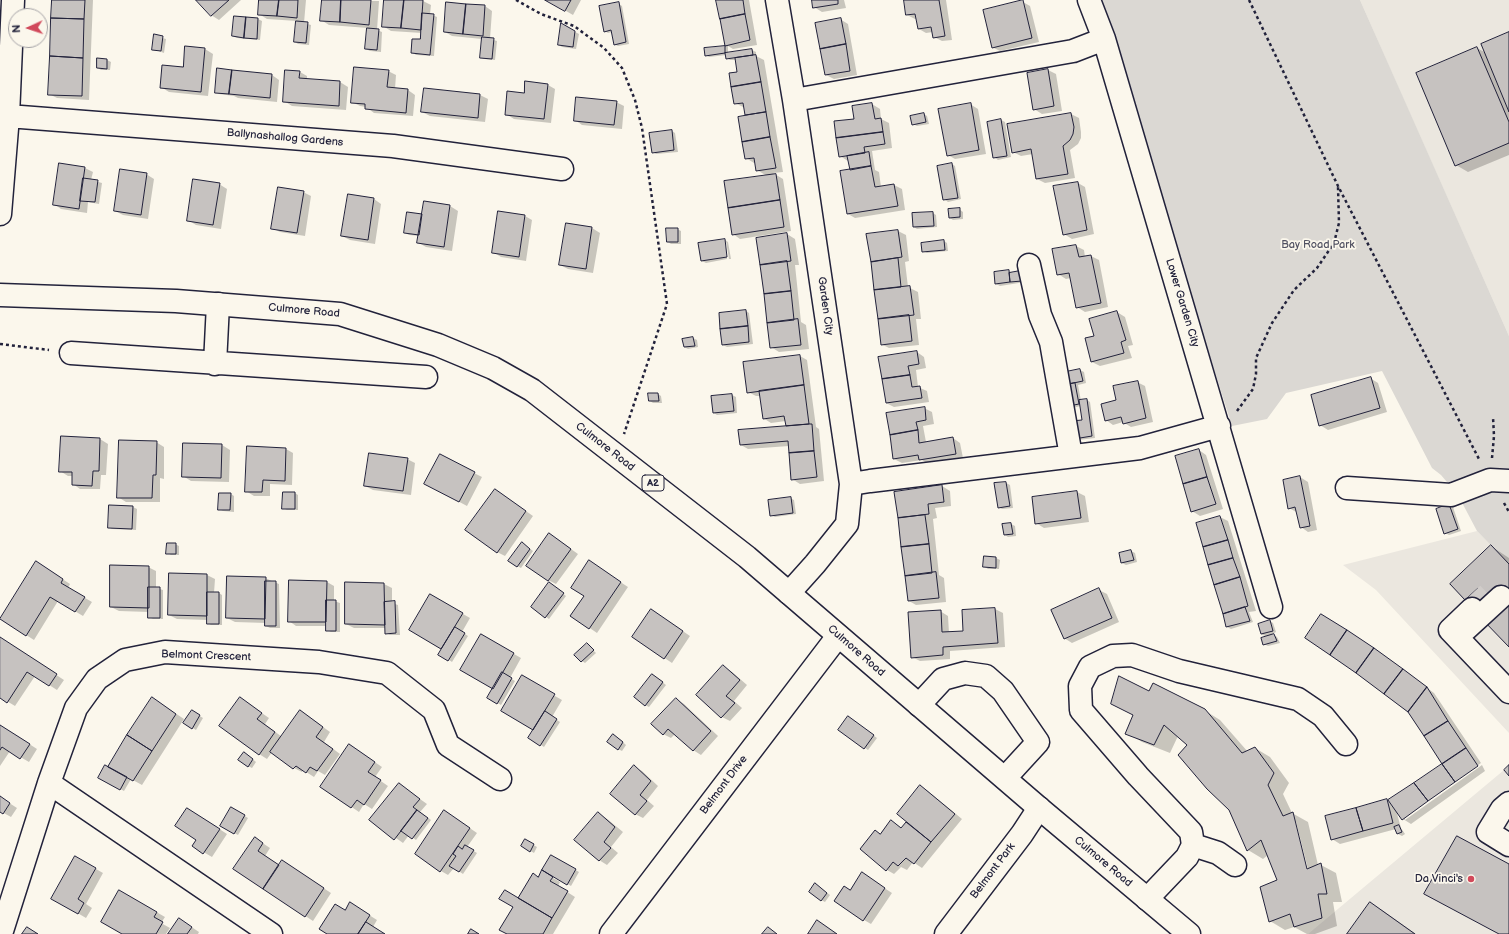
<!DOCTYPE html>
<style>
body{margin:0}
#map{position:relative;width:1509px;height:934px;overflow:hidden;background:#fbf7ec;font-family:"Balsamiq Sans",sans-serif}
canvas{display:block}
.north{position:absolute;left:8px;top:8px;width:40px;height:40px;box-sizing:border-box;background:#fbf7ec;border:1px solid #a4a2a5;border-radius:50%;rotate:267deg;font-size:11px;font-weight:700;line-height:16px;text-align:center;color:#22223b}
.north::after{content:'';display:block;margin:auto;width:14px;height:18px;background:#d1495b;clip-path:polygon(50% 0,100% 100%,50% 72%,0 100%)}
</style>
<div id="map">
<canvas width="1509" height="934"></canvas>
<div class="north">N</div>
</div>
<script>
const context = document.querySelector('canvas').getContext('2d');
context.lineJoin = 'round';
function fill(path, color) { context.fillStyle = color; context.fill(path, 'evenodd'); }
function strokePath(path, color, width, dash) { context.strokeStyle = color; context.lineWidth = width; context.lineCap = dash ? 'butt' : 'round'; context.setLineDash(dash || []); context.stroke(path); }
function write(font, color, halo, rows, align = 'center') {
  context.font = font + ' "Balsamiq Sans",sans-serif'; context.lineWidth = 3.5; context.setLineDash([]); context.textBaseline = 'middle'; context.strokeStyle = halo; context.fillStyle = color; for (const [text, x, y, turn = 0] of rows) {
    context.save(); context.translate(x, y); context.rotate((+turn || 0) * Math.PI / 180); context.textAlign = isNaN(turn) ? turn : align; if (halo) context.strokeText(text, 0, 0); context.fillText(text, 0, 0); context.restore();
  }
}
fill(new Path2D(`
 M1360,0H1509V336L1403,98Z
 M1477,531L1509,564V733L1376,590L1343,565Z
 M1509,765V934H1308L1504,770Z`), '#ebe7df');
fill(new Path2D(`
 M1097,0H1360L1509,336V564L1477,531L1458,495L1441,475L1432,468L1382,371L1286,393L1267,419L1232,426Z`), '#dbd8d3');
fill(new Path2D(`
 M53,0H93L89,100L57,98L49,94Z
 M197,0H241L219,20L211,15Z
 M260,0H306L304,23L311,25L309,45L298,44L295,42L297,21L267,19L259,14Z
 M323,0L379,1L377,30L382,32L381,52L370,51L366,49L368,28L329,25L321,20Z
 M385,0L423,1L431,5L430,14L437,17L434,56L416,55L412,52L421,41L422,33L391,31L383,26Z
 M547,0H581L573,15Z
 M717,0H749L757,45L733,49L728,46V54L752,50L756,52V56L764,60L783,172L773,173L783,179L791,231L740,239L733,234L767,176L757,170L756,162L754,163L746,158V116L745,108L735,103L738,72L736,60H730L727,58L726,55L709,57L706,55L705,49L726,46Z
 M813,0H844L846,8L822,12L814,7Z
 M905,0H946L952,40L942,41L934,37L933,32L926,33L919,29L917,19H915L907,15Z
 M1023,2L1030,6L1039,42L1000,51L992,47Z
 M619,4L622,6L629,44L618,46L614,44L612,32L608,33L605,31Z
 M485,6L492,11L490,39L497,41L495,60L484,59L481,57L482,39L452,36L445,32Z
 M235,17L258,19L262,21L260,40L237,38L233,36Z
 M840,19L848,24L857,75L834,79L826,75Z
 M562,25L579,34L576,49L562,47L559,45Z
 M1509,34V155L1468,172L1456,165L1477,48L1486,53Z
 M155,36L166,39L164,53L153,49Z
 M186,47L205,49L213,54L208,96L169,92L161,87L184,68Z
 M107,60L111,62L110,70H101L98,68Z
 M1048,70L1056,74L1062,111L1042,114L1034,109Z
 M388,71L396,75L395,89L408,90L415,95L413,116L374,113L366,107L360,106L352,102Z
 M300,72L307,76V79L340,82L348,87L346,110L292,106L284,101Z
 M272,75L279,80L277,102L238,98L234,96L219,94L216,92Z
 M548,85L555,89L551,123L514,119L506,114Z
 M480,95L488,99L485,122L430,116L422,112Z
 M616,102L624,106L622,129L582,125L575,120Z
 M872,104L880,109L881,119L889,123L892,148L872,151L875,170L879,172L881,187L894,185L902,189L905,210L855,218L848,214L853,170L848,161L840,156L855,119Z
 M970,104L978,109L986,154L955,159L948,155Z
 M924,114L927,116L929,124L917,126L913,124Z
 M1071,114L1079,118L1081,132V138L1078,144L1070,150L1075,178L1045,183L1037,179L1033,154L1021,156L1013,152Z
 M1001,120L1005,122L1011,157L998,160L994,157Z
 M672,131L675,133L678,152L656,154L653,152Z
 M952,164L955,166L961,199L948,202L944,199Z
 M85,168L93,172L91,180L102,183L99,204L88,202L87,213L61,209L54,204Z
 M146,174L154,179L148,219L123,215L115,211Z
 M1078,183L1085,187L1094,234L1072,239L1064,234Z
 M219,184L227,189L221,229L196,225L188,220Z
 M303,192L311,196L305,236L280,232L272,228Z
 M374,199L381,204L375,244L350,240L342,236Z
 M425,203L450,206L458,211L452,251L426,247L419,243L420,236L409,235L405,233L423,216Z
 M959,209L963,212V219L953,220L950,218Z
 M933,213L936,215L937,227L917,229L914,227Z
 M525,216L532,220L526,261L501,257L493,252Z
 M567,224L592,228L600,233L593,273L568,269L560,265Z
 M677,229L681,231V244H671L668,242Z
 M898,231L906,235L909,261L905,262L908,287L918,292L921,319H916L919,345L889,348L881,344L868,235Z
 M787,234L795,239L799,265H795L801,322L806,325L809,349L779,352L771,347L757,239Z
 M725,240L728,242L731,259H729L726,241H724L727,259L706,263L702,261Z
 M944,241L947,243L948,251L927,253L923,251Z
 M1076,246L1084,250L1085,257L1091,256L1099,260L1108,307L1085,312L1077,307L1071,278L1066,279L1058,274Z
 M1008,271L1013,273L1025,282L1000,286L996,284Z
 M746,311L749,313L753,344L727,347L723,345Z
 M1117,312L1125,317L1133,345L1128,346L1132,358L1100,366L1092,362L1086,339L1095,336Z
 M693,338L697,340L698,347L688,349L684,347Z
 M917,352L924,357L926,368L916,370L918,387L927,391L929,402L894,407L886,403L880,357Z
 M800,356L807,360L816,427L819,429L824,481L800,484L792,479L789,446L748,449L741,445L787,427L786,421L771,423L763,418L761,396H756L748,392Z
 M1080,370L1084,372L1086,383L1078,385L1081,401L1087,400L1090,402L1095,438L1078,440L1083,421L1080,406L1073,408L1062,374Z
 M1370,378L1378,383L1387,412L1328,430L1320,425Z
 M1137,382L1145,386L1153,422L1131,427L1123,422L1113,425L1106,420L1117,401Z
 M658,394L661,396L662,403H653L650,401Z
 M732,395L736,397L737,413L717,415L714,413Z
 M924,408L932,412L934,424L923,426L926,442L953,438L960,443L963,458L928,464L922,460L902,463L894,459Z
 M100,439L108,444L106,475H101L100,489H80L73,484V476H68L60,471Z
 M156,442L164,447V479L160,478V502H126L118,497Z
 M184,444L222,445L230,450L229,482L191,481L183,476Z
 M286,449L293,453L292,485L270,484V496H254L246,491Z
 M1199,450L1206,455L1223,509L1200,516L1192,511Z
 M407,459L415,463L411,495L373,490L365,486Z
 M474,473L482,477L467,506L433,488Z
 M1300,477L1308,482L1317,530L1308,532L1301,527L1298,513L1289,508Z
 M1006,483L1010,485L1013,508L1002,509L999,507L995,484Z
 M942,486L950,491L951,506L935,508L937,518L933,519L939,575L944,578L946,602L916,605L909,601L895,492Z
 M1077,492L1085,496L1089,522L1044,528L1036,523L1033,498Z
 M295,493L298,495V510H287L283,508Z
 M231,494L234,496V512L223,511L219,509Z
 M503,495L533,516L505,556L497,552Z
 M790,498L794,500L796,514L775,517L771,515Z
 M1449,505L1453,507L1461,531L1449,535L1445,533Z
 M110,506L133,507L137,509L136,530L112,529L109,527Z
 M1220,517L1228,521L1256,611L1249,612L1253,622L1231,629L1227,627L1197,524Z
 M1011,524L1015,526L1016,536L1008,537L1005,535Z
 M557,539L578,554L556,584L548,580Z
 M175,544L179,546V555H171L168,553Z
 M525,545L533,551L521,568L517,566Z
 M1491,546L1509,558V646L1481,608L1466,599L1451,584Z
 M1131,551L1135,553L1137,562L1126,565L1122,563L1120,554Z
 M996,558L1000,560L999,569H988L985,567Z
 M596,566L628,587L597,633L572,616L585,596Z
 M44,567L70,584L68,588L92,602L83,616L58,601L34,640L1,619Z
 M148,567L156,571V588L163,590V619H153L149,617V612L119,611L111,607Z
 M207,575L215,579L214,593H219L222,595V625H211L208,623V620L177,619L169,615Z
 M265,578L279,584L280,628H270L266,626V623L235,622L227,618Z
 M327,582L334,586V601L340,603V632H331L327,630V626H296L289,621Z
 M346,583L384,584L392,588V603L398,605L400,635H390L386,633V628H354L346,624Z
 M553,586L566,596L549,619L532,607Z
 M1099,590L1107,594L1119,622L1072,643L1064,638Z
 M430,595L470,618L462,632L468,636L452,662L440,654L443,649L410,630Z
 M995,609L1003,613L1005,647L950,651V659L920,661L912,657L940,611L948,616L949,633L964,632L963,611Z
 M659,615L690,636L672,663L633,637Z
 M1329,620L1382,654L1434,693L1481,763L1405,817V820L1482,765L1485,771L1411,824L1403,819L1396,810L1401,828L1405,834L1402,836L1398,834L1396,829L1340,844L1332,839L1387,800L1389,801L1444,764L1408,711Z
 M1270,621L1273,623L1276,632L1272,634L1277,637L1280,643L1268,646L1264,644L1267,637L1261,634Z
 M481,635L521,658L510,678L515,681L501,705L489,698L494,689Z
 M0,638L64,680L57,690L35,676L15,706L0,697Z
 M587,644L596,653L585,663L582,661Z
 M723,667L731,671L747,685L734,701L742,708L730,721L722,717Z
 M653,675L666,685L649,707L645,705Z
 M522,677L562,700L552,717L560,722L544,747L529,737L535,730L502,711Z
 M1150,693L1204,710L1220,720L1248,752L1255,748L1270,757L1289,783L1283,794L1292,813L1308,822L1318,865H1321L1336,873L1342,902H1333L1337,926L1315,934H1307L1294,927L1285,930L1270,921L1278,880L1268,855L1263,859L1248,850L1230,810L1189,745L1178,736L1170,753L1142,742L1127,733ZM1294,822H1296L1309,873L1307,874Z
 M240,698L269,718L265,724L282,737L308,716L330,732L324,742L340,754L325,775L318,771L314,777L303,770L302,772L294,768L272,752L267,759L259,754Z
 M676,699L684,704L718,736L701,755L693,750L675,734L671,738L663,734Z
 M160,703L184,719L142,785L131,779L124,791L99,777Z
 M192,711L203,718L196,730L185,723Z
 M852,720L877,738L868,750L839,730Z
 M0,725L37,749L29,762L10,751L0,766Z
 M617,737L626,745L622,751L618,749Z
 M350,745L382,767L375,777L388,786L372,809L364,804L359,812L322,787Z
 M248,755L256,762L252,768L248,766Z
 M634,767L642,771L658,786L647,800L654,806L643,818L635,814Z
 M399,784L427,804L420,812L431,820L416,840L409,835L403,843L371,820Z
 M921,786L928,791L962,819L922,868L913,862L907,870L901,867L894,874L887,870L876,831L881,835L892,822L902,828L907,821Z
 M0,797L17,808L11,817L0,811Z
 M231,808L248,818L238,835L221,826Z
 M195,813L227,834L212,857L193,846L197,840Z
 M598,813L606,818L623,832L611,847L618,853L607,865L599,860Z
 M452,816L477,833L467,847L477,853L463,874L454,868L448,875L441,871Z
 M255,838L270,848L265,856L279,866H290L331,893L313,921L234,869Z
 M525,840L537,847L534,853L522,846Z
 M551,856L579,872L571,886L549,873L548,875L560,882L558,886L575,897L553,934H509L519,899L539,878L548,874Z
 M75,857L103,873L86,904L92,908L86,918L52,898Z
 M869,878L892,893L871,924L864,920L851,890Z
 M819,887L830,895L825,902L821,900Z
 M120,891L165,917L161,923L170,928L166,934H124Z
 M1370,903L1382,910L1416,934H1348Z
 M358,908L377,920L373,927L384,934H328L346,911Z
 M187,924L199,932L198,934H170Z`), '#0003');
const building = new Path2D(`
 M52,0H85L84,19L51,18Z
 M196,0H229L211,16Z
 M259,0H279L277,16L258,15Z
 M279,0H298L297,18L277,16Z
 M322,0H341L340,22L320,21Z
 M341,0H371L369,25L340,22Z
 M384,0H404L401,28L382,27Z
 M404,0H423L421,30L401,28Z
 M545,0H571L565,11Z
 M716,0H743L745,14L720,19Z
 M812,0H838V4L813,8Z
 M904,0H939L945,36L933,38L931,27L918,29L915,14L906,15Z
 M1023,0L1032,38L992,48L983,10Z
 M446,2L466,4L463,34L444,32Z
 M619,2L626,42L614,45L611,30L604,32L599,6Z
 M466,4L485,5L483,36L463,34Z
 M422,13L434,14L430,55L411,53L412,39H420Z
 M745,14L750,40L725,46L720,19Z
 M234,16L246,17L244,38L232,36Z
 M246,17L258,18L257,39L244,38Z
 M51,18L84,19L83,58L50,56Z
 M841,18L846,44L820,49L815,23Z
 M296,21L308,22L306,43L294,42Z
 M561,23L575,31L573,47L558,45Z
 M367,28L379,29L377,50L365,49Z
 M1509,32V112L1481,44Z
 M154,34L163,36L161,51L152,50Z
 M482,37L494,38L492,59L480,58Z
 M846,44L850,71L825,75L820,49Z
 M185,46L205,48L201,92L160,88L162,65L183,67Z
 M725,46V53L705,56L704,48Z
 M1477,47L1509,122V143L1455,166L1416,73Z
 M752,49L753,55L726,59L725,53Z
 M756,55L761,82L731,87L729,73L737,72L735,58Z
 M50,56L83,58L82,96L48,95Z
 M97,58L107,59V69L97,68Z
 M354,67L389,70L387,87L408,89L406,113L365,109V104L351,103Z
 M217,68L232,70L229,94L215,93Z
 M1048,69L1054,106L1033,110L1027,73Z
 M232,70L272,74L270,98L229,94Z
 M285,70L300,71L299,78L340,81L339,106L283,102Z
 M525,81L548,84L544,119L505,115L507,91L524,93Z
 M761,82L766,112L745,115L743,103L734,104L731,87Z
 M424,88L480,94L478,118L421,112Z
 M576,97L617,101L614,125L574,121Z
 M872,103L875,119L881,118L883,132L836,138L834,121L854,119L852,106Z
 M971,103L979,150L947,156L938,109Z
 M766,112L770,137L742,142L738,117Z
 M924,113L926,122L912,125L910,116Z
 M1071,113L1074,127L1073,134L1070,140L1063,146L1068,174L1036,179L1031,149L1012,153L1007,124Z
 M1001,119L1007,156L993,158L987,122Z
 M672,130L674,150L652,153L649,133Z
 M883,132L885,144L864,147L865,153L839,157L836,138Z
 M770,137L776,168L756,171L754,158L745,159L742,142Z
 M869,152L871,166L850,170L847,156Z
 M59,163L85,167L79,209L53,205Z
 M952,163L958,198L943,200L937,166Z
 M871,166L875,187L894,184L898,206L847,214L840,171Z
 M120,169L147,173L141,215L114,211Z
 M776,174L780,200L728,208L724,181Z
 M83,178L98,180L95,202L80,201Z
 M193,179L220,183L213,225L187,221Z
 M1078,182L1087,230L1063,235L1053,186Z
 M278,187L304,191L297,233L271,229Z
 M348,194L374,198L368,240L341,236Z
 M780,200L784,227L732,235L728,208Z
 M424,201L450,205L444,247L417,243Z
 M960,208V217L949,218L948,209Z
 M498,211L525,215L519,257L492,253Z
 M407,212L422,214L419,235L404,233Z
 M933,212L934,226L913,227L912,213Z
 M566,223L592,227L586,269L559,265Z
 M666,228H678V242H667Z
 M898,230L902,257L871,262L866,234Z
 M787,233L791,261L760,265L756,238Z
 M725,239L727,257L701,261L698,243Z
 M944,240L945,250L922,252L921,243Z
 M1076,245L1079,257L1091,255L1101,303L1076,308L1069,273L1057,275L1052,249Z
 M898,258L901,287L874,290L871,262Z
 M787,261L791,291L764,294L760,265Z
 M1009,270L1010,282L995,284L994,272Z
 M1020,271L1022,281L1010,282L1009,273Z
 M910,286L914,315L878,319L874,290Z
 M791,291L794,320L767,323L764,294Z
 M746,310L748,326L720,329L719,313Z
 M1117,311L1126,340L1121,342L1124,353L1091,362L1085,338L1094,336L1089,319Z
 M909,315L912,341L881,345L878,319Z
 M798,319L801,345L770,348L767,323Z
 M748,326L749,342L722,345L720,329Z
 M693,337L695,346L684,347L682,339Z
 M917,351L919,364L908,366L910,375L882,379L878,357Z
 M800,355L804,385L747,393L743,362Z
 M1080,369L1083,381L1064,385L1061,373Z
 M910,375L912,387L920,386L922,398L886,403L882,379Z
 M1371,377L1380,408L1319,426L1311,395Z
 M1138,381L1146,418L1123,424L1121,417L1105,421L1101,404L1116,400L1113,386Z
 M1075,383L1079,404L1069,406L1064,385Z
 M804,385L809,424L786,426L784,416L763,419L759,391Z
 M648,393H658L659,401H649Z
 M732,394L734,411L713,413L711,396Z
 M1087,399L1092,436L1074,439L1071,421L1082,420L1079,400Z
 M925,407L926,420L916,422L918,430L890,435L886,413Z
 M809,424H812L814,451L789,453L788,441L740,445L738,430Z
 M918,430L919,443L953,437L956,454L919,460L918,455L893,459L890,435Z
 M61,436L100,438L99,471H93L92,486L72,485V472H59Z
 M119,440L157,441L156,475H153L152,498H117Z
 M183,443L222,444L221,478L182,477Z
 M247,446L286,448L285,481L263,480L262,492H245Z
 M1199,449L1207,477L1183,484L1175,456Z
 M814,451L817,477L791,480L789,453Z
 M369,453L408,458L403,491L364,486Z
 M440,454L475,472L459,502L424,484Z
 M1300,476L1310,526L1300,528L1295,507L1288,509L1283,480Z
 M1207,477L1216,504L1191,512L1183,484Z
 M1006,482L1010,506L998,508L994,483Z
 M942,485L944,502L928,504L929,514L898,518L894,492Z
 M495,489L526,511L497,553L465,530Z
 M1077,491L1081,518L1035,524L1032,497Z
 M283,492H295V509H282Z
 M219,493H231L230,510H218Z
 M791,497L793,513L770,516L768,500Z
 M1449,504L1458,529L1444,534L1436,509Z
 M109,505L133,506L132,529L108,528Z
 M925,515L929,544L901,547L898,518Z
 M1220,516L1228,540L1203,547L1196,523Z
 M1011,523L1013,534L1004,535L1002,524Z
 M549,533L571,549L548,581L526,566Z
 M1228,540L1233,558L1208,565L1203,547Z
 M522,542L530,549L517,567L508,561Z
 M167,543H176V554H166Z
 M929,544L932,573L905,576L901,547Z
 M1491,545L1509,564V647L1482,619L1496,607L1478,588L1465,600L1450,584Z
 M1131,550L1134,560L1121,563L1119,553Z
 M984,556L996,557V568L983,567Z
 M1233,558L1240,577L1214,585L1208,565Z
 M589,560L621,582L589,629L570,616L584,596L571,588Z
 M36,561L63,579L61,583L85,597L75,612L50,597L26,636L0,619Z
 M110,565L149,566V608L110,607Z
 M936,572L939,598L908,601L905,576Z
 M169,573L207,574V616L168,615Z
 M227,576L266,577L265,619L226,618Z
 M1240,577L1248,606L1223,614L1214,585Z
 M289,580L327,581L326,622H288Z
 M265,581H276V626H265Z
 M345,582L384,583L385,625L345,624Z
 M549,582L564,593L545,618L531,607Z
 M148,587H160V618H148Z
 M1099,588L1112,618L1064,639L1051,610Z
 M207,592H219V624H207Z
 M430,594L463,613L441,649L409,630Z
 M326,600H336V631H326Z
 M395,601L396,633L385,634L384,602Z
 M1245,607L1250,621L1226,627L1223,614Z
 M995,608L998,643L943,647V655L911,658L908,612L941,610L942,632L963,631L962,610Z
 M651,609L683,631L664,659L632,637Z
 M1321,614L1347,630L1330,655L1305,638Z
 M1270,620L1273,631L1261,634L1258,624Z
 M455,627L465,633L448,661L438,655Z
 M1347,630L1374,648L1356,673L1330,655Z
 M481,634L514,653L493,689L460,670Z
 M1274,634L1277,641L1263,645L1261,638Z
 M0,637L57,674L49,686L27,672L7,703L0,698Z
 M587,643L594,650L581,662L574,655Z
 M1374,648L1403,669L1384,694L1356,673Z
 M723,665L740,680L726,696L735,703L721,718L696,695Z
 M1403,669L1427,687L1408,712L1384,694Z
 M502,672L512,678L497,704L487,698Z
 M652,674L663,682L645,706L634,697Z
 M522,675L555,694L533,730L501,711Z
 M1119,676L1149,691L1153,683L1205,709L1242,753L1255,747L1274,773L1268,785L1283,816L1293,812L1307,869L1321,863L1327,894H1318L1322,918L1294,927L1290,914L1269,922L1260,887L1277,880L1261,840L1247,851L1229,810L1207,789L1178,755L1187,745L1164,725L1154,745L1125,734L1133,715L1111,704Z
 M1427,687L1448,721L1424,736L1408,712Z
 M152,697L176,714L152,751L127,735Z
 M240,697L262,713L257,719L275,732L259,755L219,726Z
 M676,698L711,731L693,751L668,729L663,735L651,724Z
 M192,710L200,715L192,729L183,723Z
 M300,710L323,727L316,737L333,749L317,771L310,767L306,773L296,766L293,769L270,752Z
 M545,711L557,719L540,746L528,738Z
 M848,716L874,735L864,749L838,730Z
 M1448,721L1466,748L1442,764L1424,736Z
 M0,725L30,744L20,759L2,747L0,750Z
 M613,734L623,742L618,750L607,742Z
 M127,735L152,751L133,781L108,767Z
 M349,744L375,762L368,772L381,780L364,805L357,800L351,808L320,787Z
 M1466,748L1478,766L1455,782L1442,764Z
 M244,752L253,759L248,767L238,760Z
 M1442,764L1455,782L1428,801L1414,783Z
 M105,765L127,777L120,790L98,778Z
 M634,765L651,781L640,795L647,801L635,815L610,794Z
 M1509,765V776L1504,770Z
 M399,783L420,799L413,807L417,810L394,840L369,820Z
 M1414,783L1428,801L1402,820L1388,800Z
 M920,785L955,814L931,842L897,814Z
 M0,796L10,803L3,814L0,812Z
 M1387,799L1393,823L1363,831L1356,808Z
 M231,807L245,815L234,834L220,826Z
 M187,808L220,829L203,854L192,846L196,840L175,826Z
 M1356,808L1363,831L1331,840L1325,816Z
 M417,810L428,818L412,839L401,831Z
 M444,810L470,828L440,872L415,854Z
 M598,812L615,827L604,842L611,848L599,861L574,840Z
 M891,820L901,828L906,822L931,842L914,864L906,858L898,866L893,862L886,871L860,849L875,830L880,834Z
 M1399,825L1402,832L1397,834L1394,827Z
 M1457,836L1509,864V934H1499L1424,894Z
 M255,837L263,843L258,851L279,865L263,889L233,869Z
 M525,839L534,844L530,852L521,846Z
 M465,845L474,850L459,872L449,866L456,856L453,854L458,846L462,849Z
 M551,855L576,869L567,885L542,870Z
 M75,856L96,868L78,899L84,903L78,914L51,899Z
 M282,860L324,888L305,917L263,889Z
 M542,870L553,877L550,881L568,891L552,918L518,898L533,873L538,877Z
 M862,872L885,888L863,921L834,901L844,886L850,890Z
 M815,883L827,893L821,901L809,892Z
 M119,890L157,912L154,917L163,922L156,934H122L101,922Z
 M505,890L552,918L543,934H507L499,930L513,907L499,899Z
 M350,902L370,915L358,934H327L319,929L335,904L345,910Z
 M1370,902L1415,934H1347Z
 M179,918L192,927L187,934H168Z
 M817,920L837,934H808Z
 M366,922L385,934H358Z
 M27,927L38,934H22Z
 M768,927L777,934H762Z
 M471,929L479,934H468Z`);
fill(building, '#c6c2c0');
strokePath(building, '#22223b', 1);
strokePath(new Path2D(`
 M1472,609L1494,588`), '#d0ccc9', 22, [22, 11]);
const minor = new Path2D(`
 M777,0L794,100L851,484L847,524L815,564L789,593
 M1089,0L1104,39L1271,607
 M794,100L1073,51L1104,39
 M8,116L393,146L562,169
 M0,214L8,116L13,0
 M1029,265L1040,315L1051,342L1071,456
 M71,353L426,377
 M215,364L218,304
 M851,484L870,481L1140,448L1219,426
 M1347,488L1451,495L1490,480L1509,481
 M1472,609L1450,630L1509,692
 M1465,630L1501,597
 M919,705L943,679L965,673L986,676L1003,691L1038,742L1005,778
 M49,783L271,934
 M1509,803L1502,809L1488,832L1509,845
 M1193,845L1218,853L1235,865
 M1147,899L1187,857L1193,845L1191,832L1138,776L1081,710L1080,686L1090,667L1113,656L1132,655L1179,671L1298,699L1323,716L1346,744
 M1,934L49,783L76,708L97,679L125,660L165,652L319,662L387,673L434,710L448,745L500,779
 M611,934L838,636
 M946,934L1022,834L1039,808`);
const highway = new Path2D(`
 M0,295L176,301L340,314L438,345L493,368L532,390L747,557L1039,808L1189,934`);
strokePath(minor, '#22223b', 25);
strokePath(highway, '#22223b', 25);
strokePath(new Path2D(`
 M516,0L541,14L574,26L604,48L622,68L635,100L642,128L667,304L624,434
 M1249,0L1338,186L1480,461
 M0,344L49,350
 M1237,411L1253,389L1256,374V358L1272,323L1294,290L1317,268L1334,243L1339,223L1338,187
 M1492,458L1494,436L1493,417
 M1504,503L1509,512`), '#22223b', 2.5, [3, 3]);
strokePath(minor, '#fbf7ec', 22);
strokePath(highway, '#fbf7ec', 22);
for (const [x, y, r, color] of [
 [1471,879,4,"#d1495b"]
]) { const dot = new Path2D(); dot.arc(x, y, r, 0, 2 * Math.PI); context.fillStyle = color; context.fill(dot); strokePath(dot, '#fbf7ec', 1.5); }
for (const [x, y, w] of [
 [653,483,22]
]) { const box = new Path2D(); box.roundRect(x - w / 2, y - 8, w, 16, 3); context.fillStyle = '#fbf7ec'; context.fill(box); strokePath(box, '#22223b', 1); }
write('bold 10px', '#22223b', null, [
 ["A2",653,483]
]);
write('11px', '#22223b', '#fbf7ec', [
 ["Ballynashallog Gardens",285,138,5],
 ["Lower Garden City",1182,303,73],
 ["Garden City",825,306,82],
 ["Culmore Road",304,311,5],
 ["Culmore Road",605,447,38],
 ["Culmore Road",856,651,41],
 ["Belmont Crescent",206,656,2],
 ["Belmont Drive",724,785,-53],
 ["Culmore Road",1103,862,40],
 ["Belmont Park",993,871,-53]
]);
write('11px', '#505061', '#fbf7ec', [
 ["Bay Road Park",1318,245]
]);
write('11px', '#22223b', '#fbf7ec', [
 ["Da Vinci's",1463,879]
], 'right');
</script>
